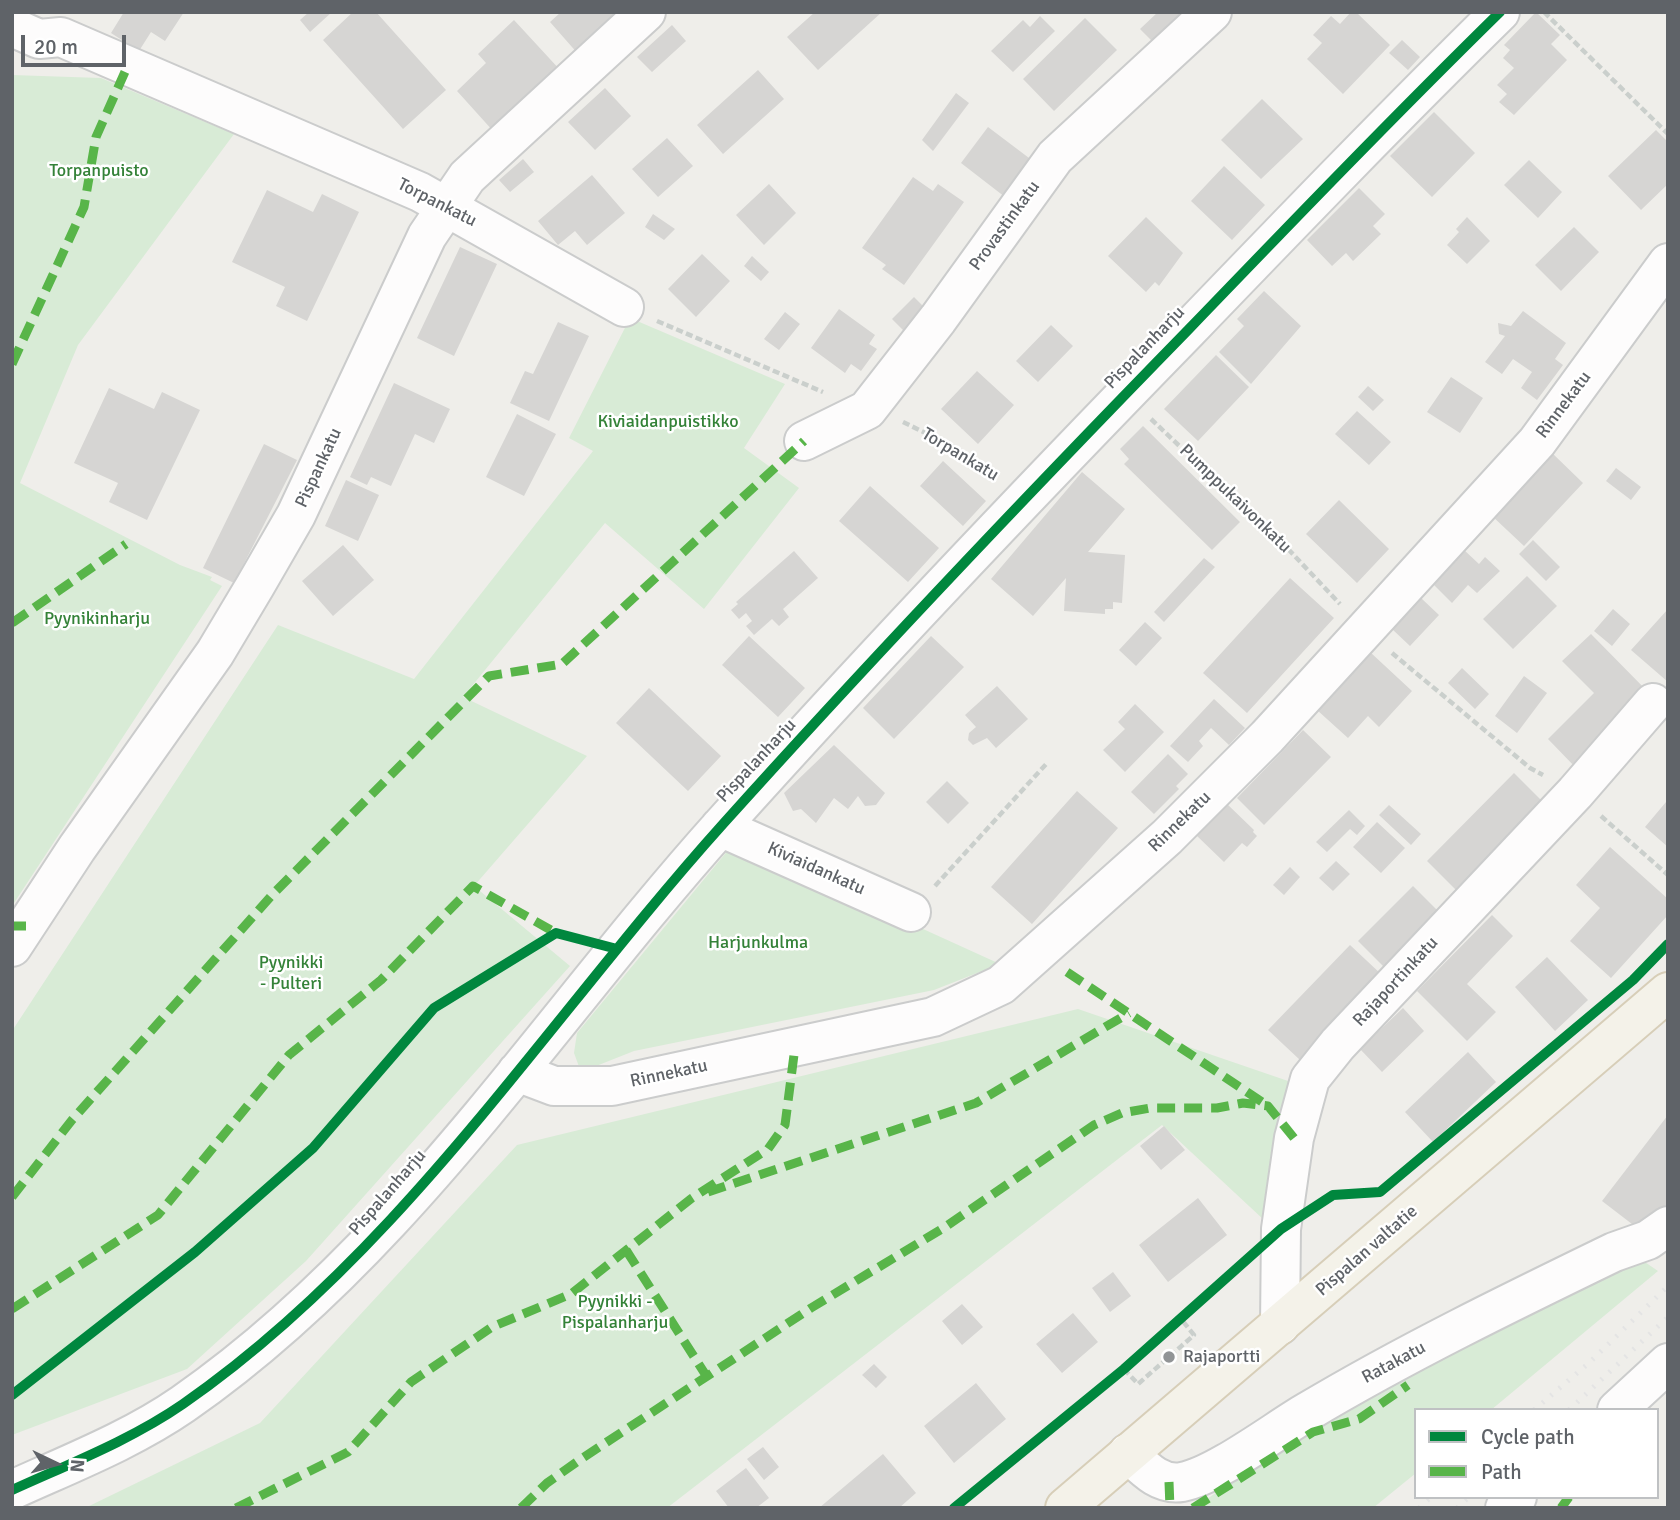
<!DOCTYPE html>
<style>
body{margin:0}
#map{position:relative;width:1680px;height:1520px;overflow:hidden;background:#efeeea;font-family:Signika,sans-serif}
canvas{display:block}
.frame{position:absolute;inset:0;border:14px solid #5f6368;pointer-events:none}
.legend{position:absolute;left:1414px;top:1408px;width:245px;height:91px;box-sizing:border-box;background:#fff;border:2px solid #bfc1c3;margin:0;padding:9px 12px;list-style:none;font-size:21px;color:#5f6368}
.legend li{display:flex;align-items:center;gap:14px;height:35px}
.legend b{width:35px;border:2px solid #bfc1c3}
.north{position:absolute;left:21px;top:1429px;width:70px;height:70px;-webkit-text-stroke:5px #fff;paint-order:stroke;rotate:95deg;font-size:19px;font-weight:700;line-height:28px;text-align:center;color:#5f6368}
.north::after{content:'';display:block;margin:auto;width:24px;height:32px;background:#5f6368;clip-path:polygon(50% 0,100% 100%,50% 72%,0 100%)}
.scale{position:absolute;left:21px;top:35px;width:105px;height:32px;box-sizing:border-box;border:4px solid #5f6368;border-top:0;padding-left:9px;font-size:21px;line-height:24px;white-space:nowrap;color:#5f6368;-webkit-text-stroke:5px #fff;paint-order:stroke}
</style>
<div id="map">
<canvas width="1680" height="1520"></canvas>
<div class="frame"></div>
<ul class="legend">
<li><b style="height:9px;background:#00873e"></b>Cycle path</li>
<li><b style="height:9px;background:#58b549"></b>Path</li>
</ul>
<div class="north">N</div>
<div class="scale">20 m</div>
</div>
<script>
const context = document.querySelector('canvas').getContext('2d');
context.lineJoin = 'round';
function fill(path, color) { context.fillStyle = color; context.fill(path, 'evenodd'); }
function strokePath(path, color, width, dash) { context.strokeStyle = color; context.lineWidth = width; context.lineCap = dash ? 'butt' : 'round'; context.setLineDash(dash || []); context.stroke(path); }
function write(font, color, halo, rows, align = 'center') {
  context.font = font + ' Signika,sans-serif'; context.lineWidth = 5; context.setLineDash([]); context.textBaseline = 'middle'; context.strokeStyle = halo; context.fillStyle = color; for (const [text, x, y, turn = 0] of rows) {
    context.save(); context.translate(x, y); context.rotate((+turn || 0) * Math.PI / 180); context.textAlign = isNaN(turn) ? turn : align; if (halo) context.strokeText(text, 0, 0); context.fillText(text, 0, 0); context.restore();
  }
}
fill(new Path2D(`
 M12,75L101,78L234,134L78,345L20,483L180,565L212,577L210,580L222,586L12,906Z
 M630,318L785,384L744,448L799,488L704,609L605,523L463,697L587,756L474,886L570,966L306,1261L187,1369L12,1435V1031L278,625L414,679L593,451L569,438Z
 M734,843L1000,964L934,990L634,1051L581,1072L574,1053L577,1033Z
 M1078,1009L1291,1082L1264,1220L1162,1125L667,1508H85L260,1423L517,1145Z
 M1636,1256L1658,1271L1491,1410H1416V1473L1373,1508H1194L1314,1425Z`), '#d8ebd6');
fill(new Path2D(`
 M124,12H184L165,41L151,32L139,51L111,33Z
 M309,12H332L310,32L300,20Z
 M353,12H376L446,90L403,129L323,40Z
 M561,12H625L579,55L550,22Z
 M815,12H882L818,70L787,37Z
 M1158,12H1178L1183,18L1155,44L1140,29Z
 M1351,12H1356L1390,45L1343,94L1307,59L1322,43L1313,35L1331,16L1340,24Z
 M1536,12L1560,35L1551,44L1567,60L1514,115L1499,102L1507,94L1497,85L1514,68L1503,58L1510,50L1504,45Z
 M1040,16L1055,31L1013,72L991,51L1023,20L1030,27Z
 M1085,18L1117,50L1054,111L1023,79Z
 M514,20L561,71L494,132L457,91L486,63L478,54Z
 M672,25L686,41L652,72L637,57Z
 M1402,40L1420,57L1408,70L1389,53Z
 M758,70L784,99L723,154L697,125Z
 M605,88L631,116L595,150L568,122Z
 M956,93L969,103L933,151L922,140Z
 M1262,99L1303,139L1261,179L1221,140Z
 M1434,112L1475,153L1432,197L1390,156Z
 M988,127L1033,161L1005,197L961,163Z
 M1656,130L1668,142V184L1641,210L1608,176Z
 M667,138L693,166L658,197L632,169Z
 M523,159L534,172L510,192L499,180Z
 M1529,160L1562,192L1538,218L1504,185Z
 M1224,166L1265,205L1232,240L1191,201Z
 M592,175L625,213L587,245L575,231L558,245L538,221Z
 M913,177L933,191L938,184L964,202L904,285L882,269L886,265L862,248Z
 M769,184L796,213L764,245L736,215Z
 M1359,188L1385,214L1373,226L1381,234L1353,261L1346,253L1332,266L1307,240Z
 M267,190L313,212L322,194L359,212L307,321L276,306L285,287L232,262Z
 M653,214L675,229L664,240L645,227Z
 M1146,217L1183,253L1159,286L1155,282L1146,292L1108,256Z
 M1467,217L1490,241L1467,264L1447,245L1459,232L1456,229Z
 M1574,227L1599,252L1561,291L1535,265Z
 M460,247L497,264L454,356L417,338Z
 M702,254L730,281L696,317L668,289Z
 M752,256L769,272L761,281L744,266Z
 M1264,291L1301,326L1251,384L1219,352L1244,326L1237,319Z
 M914,297L926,309L904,331L892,319Z
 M839,309L875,335L869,344L877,349L861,371L851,364L845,373L811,348Z
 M1523,311L1566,343L1555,359L1563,365L1537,400L1521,388L1532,372L1513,359L1502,374L1485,362L1505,336L1499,334L1498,323L1511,326Z
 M785,312L800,324L779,350L764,339Z
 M558,322L589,336L549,421L510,403L525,371L533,374Z
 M1051,325L1073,346L1038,382L1016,361Z
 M1216,355L1249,387L1198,441L1164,409Z
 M977,371L1014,405L978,444L941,409Z
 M1451,377L1483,398L1460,433L1427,412Z
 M394,383L450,409L434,443L415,434L391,486L371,477L367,485L350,477Z
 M1368,386L1384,400L1373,411L1358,397Z
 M109,388L154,409L162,392L200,410L147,520L109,502L118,483L74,463Z
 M1357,411L1391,442L1369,465L1335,434Z
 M517,414L556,434L524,496L486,477Z
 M1143,426L1240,522L1212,550L1124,464L1129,459L1120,449Z
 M264,444L297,460L234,583L203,568Z
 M1551,452L1583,483L1524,546L1491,515Z
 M943,461L986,501L963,526L920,486Z
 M1616,468L1641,487L1631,500L1606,481Z
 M1082,472L1125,509L1088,552L1125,555L1122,603L1113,602V609H1105V614L1064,611L1066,578L1033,616L991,579Z
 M346,480L379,495L358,541L325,526Z
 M870,486L939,548L908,582L839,521Z
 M1339,500L1389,549L1357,583L1306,534Z
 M1533,540L1560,567L1546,581L1519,554Z
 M343,545L374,580L333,616L302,581Z
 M1463,549L1479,564L1485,557L1500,571L1477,593L1468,585L1452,603L1431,582Z
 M794,551L818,578L783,609L789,617L779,626L772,619L754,635L746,626L752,621L746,613L739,619L731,610L738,604L736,602Z
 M1204,558L1215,567L1164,622L1154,612Z
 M1527,576L1557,606L1513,649L1483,619Z
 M1290,578L1334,618L1247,713L1203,673Z
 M1421,598L1439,615L1410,646L1392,629Z
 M1613,609L1630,624L1612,646L1594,631Z
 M1668,609V682L1631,650Z
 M1145,622L1162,638L1136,666L1119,650Z
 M1591,634L1652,696L1577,769L1548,739L1594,693L1562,661Z
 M749,636L805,688L778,717L722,665Z
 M931,636L964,667L894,739L863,708Z
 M1370,652L1412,691L1379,727L1368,716L1348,738L1317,710Z
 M1462,668L1489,694L1475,709L1448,683Z
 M1524,676L1547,693L1517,733L1495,716Z
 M997,686L1028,719L996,748L987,738L973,745L968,740L969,733L976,727L965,715Z
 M649,688L721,756L688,791L616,723Z
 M1214,699L1245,728L1229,745L1211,728L1199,741L1203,746L1188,762L1170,746Z
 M1135,704L1164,732L1125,772L1103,750L1125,729L1118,722Z
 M1303,730L1331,757L1264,825L1237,798Z
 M834,745L885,793L876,805L865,806L858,796L848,809L834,798L816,823L801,809L793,811L784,793Z
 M1168,754L1188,774L1176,786L1179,789L1154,814L1131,792Z
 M1514,773L1546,805L1459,893L1427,861Z
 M947,781L969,803L948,824L926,802Z
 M1077,791L1118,828L1032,924L991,887Z
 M1666,802L1668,804V847L1645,827Z
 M1226,803L1254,830L1253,832L1257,836L1247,847L1242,843L1224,862L1196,835Z
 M1389,805L1421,834L1411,845L1379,815Z
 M1349,810L1365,826L1357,835L1350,829L1327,852L1316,842Z
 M1377,822L1405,848L1381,873L1353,847Z
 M1610,847L1668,899V915L1611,978L1570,941L1600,908L1576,885Z
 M1336,861L1350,874L1333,891L1319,878Z
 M1290,867L1300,877L1284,895L1273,885Z
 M1413,886L1439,912L1384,967L1358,941Z
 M1492,915L1513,936L1467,984L1496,1012L1467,1041L1417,991Z
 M1350,945L1382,975L1300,1060L1268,1030Z
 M1547,957L1588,1000L1555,1031L1515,987Z
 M1403,1008L1424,1031L1382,1072L1360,1049Z
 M1468,1052L1496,1082L1433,1142L1405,1112Z
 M1668,1115V1204L1645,1234L1602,1201Z
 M1164,1126L1185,1150L1161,1170L1140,1146Z
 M1198,1198L1227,1235L1168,1282L1139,1245Z
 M1113,1272L1131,1296L1110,1312L1092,1288Z
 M962,1304L983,1327L962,1345L942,1321Z
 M1073,1313L1098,1342L1062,1373L1036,1344Z
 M874,1364L887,1377L876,1388L862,1375Z
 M976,1383L1006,1419L954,1463L924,1426Z
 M763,1447L779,1467L764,1480L747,1459Z
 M883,1454L916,1493L899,1508H819Z
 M746,1468L769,1498L756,1508H729L716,1491Z`), '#d6d5d3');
const minor = new Path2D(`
 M12,27L39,39L61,37L420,192L624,307
 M804,441L867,410L938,319L1055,157L1212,12
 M720,827L911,912
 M12,947L77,848L215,653L255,586L296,515L427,236L467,177L646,12
 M517,1072L554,1086H612L933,1017L1001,985L1167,837L1267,737L1537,442L1668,263
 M1280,1325L1281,1229L1294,1138L1310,1079L1338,1044L1575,793L1653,703
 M1617,1410L1668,1363
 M1128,1453C1143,1467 1159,1486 1182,1482C1216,1476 1276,1430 1307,1412C1406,1353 1511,1302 1614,1252L1648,1240L1668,1226
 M12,1490C69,1464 131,1440 183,1404C402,1252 547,1020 723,824C874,656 1030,492 1188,330C1291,223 1394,116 1500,12
 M1505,1508L1517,1497`);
const major = new Path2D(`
 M1065,1508L1668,992`);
strokePath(minor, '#cbcccc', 42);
strokePath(major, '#d7ceb8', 42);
strokePath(new Path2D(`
 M1544,12L1668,134
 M657,321L823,392
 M1151,419L1289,550L1340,604
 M903,422L958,449L998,477
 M1392,653L1530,768L1543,775
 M1601,816L1668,875
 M935,886L1048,762
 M1124,1369L1138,1384L1194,1335L1181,1319`), '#cacfcc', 4.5, [7, 3.5]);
strokePath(minor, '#fdfcfc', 38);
strokePath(major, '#f4f2e9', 38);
strokePath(new Path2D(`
 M1534,1410L1590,1362L1668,1286
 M1569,1410L1668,1317
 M1419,1508L1431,1497
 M1457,1508L1469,1497`), '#e4e4e4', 5, [2, 9]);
strokePath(new Path2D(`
 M12,364L84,207L96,137L128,65
 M12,623L126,544
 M12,926H26
 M1067,972L1265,1104
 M708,1192L976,1103L1129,1013
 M12,1197L72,1120L273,894L489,676L562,664L804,441
 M626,1250L707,1377
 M12,1309L158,1215L289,1055L381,980L473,886L556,933
 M1169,1482L1170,1508
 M236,1508L348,1452L411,1382L492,1327L571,1294L692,1198L768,1149L785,1125L795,1047
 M521,1508L547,1483L581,1459L811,1308L945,1227L1094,1125L1122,1113L1150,1108H1217L1243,1103L1268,1106L1294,1138
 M1193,1508L1313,1432L1359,1419L1408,1385
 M1561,1508L1569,1497`), '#58b549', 9, [18, 9]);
strokePath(new Path2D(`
 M12,1395L195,1252L313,1148L434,1008L556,933L617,949
 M12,1490C69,1464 131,1440 183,1404C402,1252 547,1020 723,824C874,656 1030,492 1188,330C1291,223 1394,116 1500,12
 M954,1508L1124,1369L1281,1229L1333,1195L1380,1192L1633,980L1668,944`), '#00873e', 10);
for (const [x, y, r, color] of [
 [1169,1357,7,"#919496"]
]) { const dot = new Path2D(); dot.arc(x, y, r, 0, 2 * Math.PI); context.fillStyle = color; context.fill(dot); strokePath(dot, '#fff', 2.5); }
write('18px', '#348238', '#fff', [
 ["Torpanpuisto",99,171],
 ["Kiviaidanpuistikko",668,422],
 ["Pyynikinharju",97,619],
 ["Harjunkulma",758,943],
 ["Pyynikki",291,963],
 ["- Pulteri",291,984],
 ["Pyynikki -",615,1302],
 ["Pispalanharju",615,1323]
]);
write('18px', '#5f6368', '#fff', [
 ["Torpankatu",437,203,27],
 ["Provastinkatu",1005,226,-54],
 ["Pispalanharju",1145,348,-46],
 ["Rinnekatu",1564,405,-53],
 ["Torpankatu",960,455,31],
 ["Pispankatu",319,468,-65],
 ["Pumppukaivonkatu",1235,499,44],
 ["Pispalanharju",757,761,-47],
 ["Rinnekatu",1180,822,-44],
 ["Kiviaidankatu",816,869,24],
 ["Rajaportinkatu",1396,982,-47],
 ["Rinnekatu",669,1074,-12],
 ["Pispalanharju",388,1193,-49],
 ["Pispalan valtatie",1367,1251,-41],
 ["Ratakatu",1394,1363,-28]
]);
write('18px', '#5f6368', '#fff', [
 ["Rajaportti",1183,1357]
], 'left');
</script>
